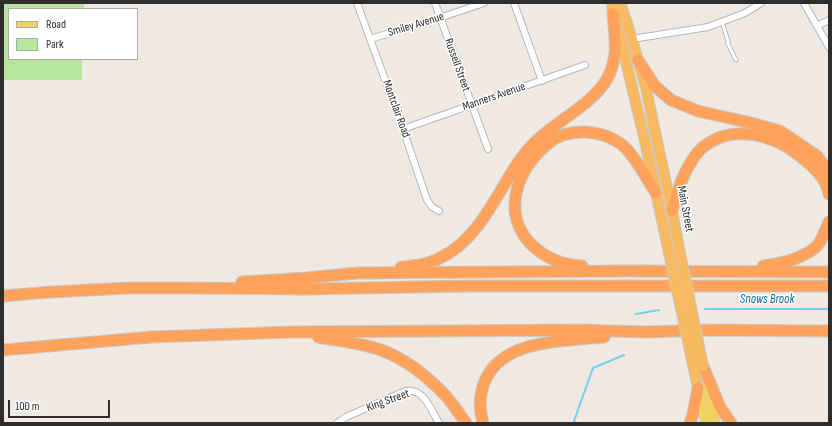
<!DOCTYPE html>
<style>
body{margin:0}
#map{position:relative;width:832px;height:426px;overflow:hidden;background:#efe9e1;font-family:"Sofia Sans Condensed",sans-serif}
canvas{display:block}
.frame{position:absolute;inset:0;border:4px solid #2e2e2e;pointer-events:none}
.legend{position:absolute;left:8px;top:8px;width:130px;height:52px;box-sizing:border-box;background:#fff;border:1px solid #ababab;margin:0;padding:5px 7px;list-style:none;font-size:12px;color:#2e2e2e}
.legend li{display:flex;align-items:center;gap:8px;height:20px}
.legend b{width:20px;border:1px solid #ababab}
.scale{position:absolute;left:8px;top:400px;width:102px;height:18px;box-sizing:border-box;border:2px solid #2e2e2e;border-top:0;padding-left:5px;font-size:12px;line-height:14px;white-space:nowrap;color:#2e2e2e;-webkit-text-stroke:3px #fff;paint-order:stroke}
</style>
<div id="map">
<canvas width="832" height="426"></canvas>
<div class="frame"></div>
<ul class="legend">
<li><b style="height:5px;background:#f2d163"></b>Road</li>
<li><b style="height:11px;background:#b6e59e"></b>Park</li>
</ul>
<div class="scale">100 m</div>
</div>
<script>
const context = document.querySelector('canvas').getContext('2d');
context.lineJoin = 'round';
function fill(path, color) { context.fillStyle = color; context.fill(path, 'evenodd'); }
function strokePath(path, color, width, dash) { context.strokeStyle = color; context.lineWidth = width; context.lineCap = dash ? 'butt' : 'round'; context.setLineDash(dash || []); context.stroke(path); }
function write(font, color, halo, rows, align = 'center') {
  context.font = font + ' "Sofia Sans Condensed",sans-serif'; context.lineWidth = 3; context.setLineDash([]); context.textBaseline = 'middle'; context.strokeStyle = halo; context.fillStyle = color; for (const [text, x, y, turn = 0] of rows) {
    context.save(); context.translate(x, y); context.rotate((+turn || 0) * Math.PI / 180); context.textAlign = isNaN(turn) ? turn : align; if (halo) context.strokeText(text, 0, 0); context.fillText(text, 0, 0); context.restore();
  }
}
fill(new Path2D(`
 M3,3H84V9H9V59H82V80H3Z`), '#b6e59e');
strokePath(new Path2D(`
 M705,309H829
 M636,314L659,310
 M576,423L574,421L593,368L624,355`), '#75cff0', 2);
const service = new Path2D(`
 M722,22L728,41V44L736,60`);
const minor = new Path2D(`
 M357,3L403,129L427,200L432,207L439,211
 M435,3L488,149
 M514,3L542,81
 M804,3L829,47
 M817,26L829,20
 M370,39L421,24L484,3
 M632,39L708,27L745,13L761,3
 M403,129L585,65
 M337,423L346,417L403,392C423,385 431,410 439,423`);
const primary = new Path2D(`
 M707,385L715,423
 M698,389L706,423`);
const trunk = new Path2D(`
 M612,3L613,14L622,45L644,137L669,253
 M620,3L627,23L645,84L672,211L680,253
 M693,365L698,388`);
const motorway = new Path2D(`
 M638,60L655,86L671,100L698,111L751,123L780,131L817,156L829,172
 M672,211C677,191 687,162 702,148C731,123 773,134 800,156C812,166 826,177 829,194
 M582,266C563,265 545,258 531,244C504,216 514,178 539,152C546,145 553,138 563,135C582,129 604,132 621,144C635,155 646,178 656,193
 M763,266C780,264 809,258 820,242C823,236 826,229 829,222
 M401,267C410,266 419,266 428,263C470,249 487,213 509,177C516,165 524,153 534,143C555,122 593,104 607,79C619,57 615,38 613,14
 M242,282L306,278L358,273L627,271L829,272
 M3,296L51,292L129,288H181L308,289L467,286H829
 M318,337C339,341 361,343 381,350C406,359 428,377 446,396C453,404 459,414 466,423
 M3,350L152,337L292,332L580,330L647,332L704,330L829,331
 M703,366L720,407L731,423
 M483,423C479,409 479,395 485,381C502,339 565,341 604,337
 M690,423L693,414L698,388`);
strokePath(service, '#b4b7c1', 5);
strokePath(minor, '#b4b7c1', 8);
strokePath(primary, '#c9c9c9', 11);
strokePath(trunk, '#c9c9c9', 12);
strokePath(motorway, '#c9c9c9', 13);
strokePath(service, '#fff', 3);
strokePath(minor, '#fff', 6);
strokePath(primary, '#f2d163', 9);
strokePath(trunk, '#f8ba60', 10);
strokePath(motorway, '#ffa35c', 11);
const trunkBridge = new Path2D(`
 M669,253L693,365
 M680,253L703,366`);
strokePath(trunkBridge, '#c9c9c9', 12, []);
strokePath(trunkBridge, '#f8ba60', 10);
write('12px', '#2e2e2e', '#fff', [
 ["Smiley Avenue",416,25,-17],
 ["Russell Street",457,65,70],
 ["Manners Avenue",494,97,-19],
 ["Montclair Road",396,109,70],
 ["Main Street",685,209,79],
 ["King Street",388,401,-20]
]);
write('italic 13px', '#0d6fa3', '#fff', [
 ["Snows Brook",767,300]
]);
</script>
